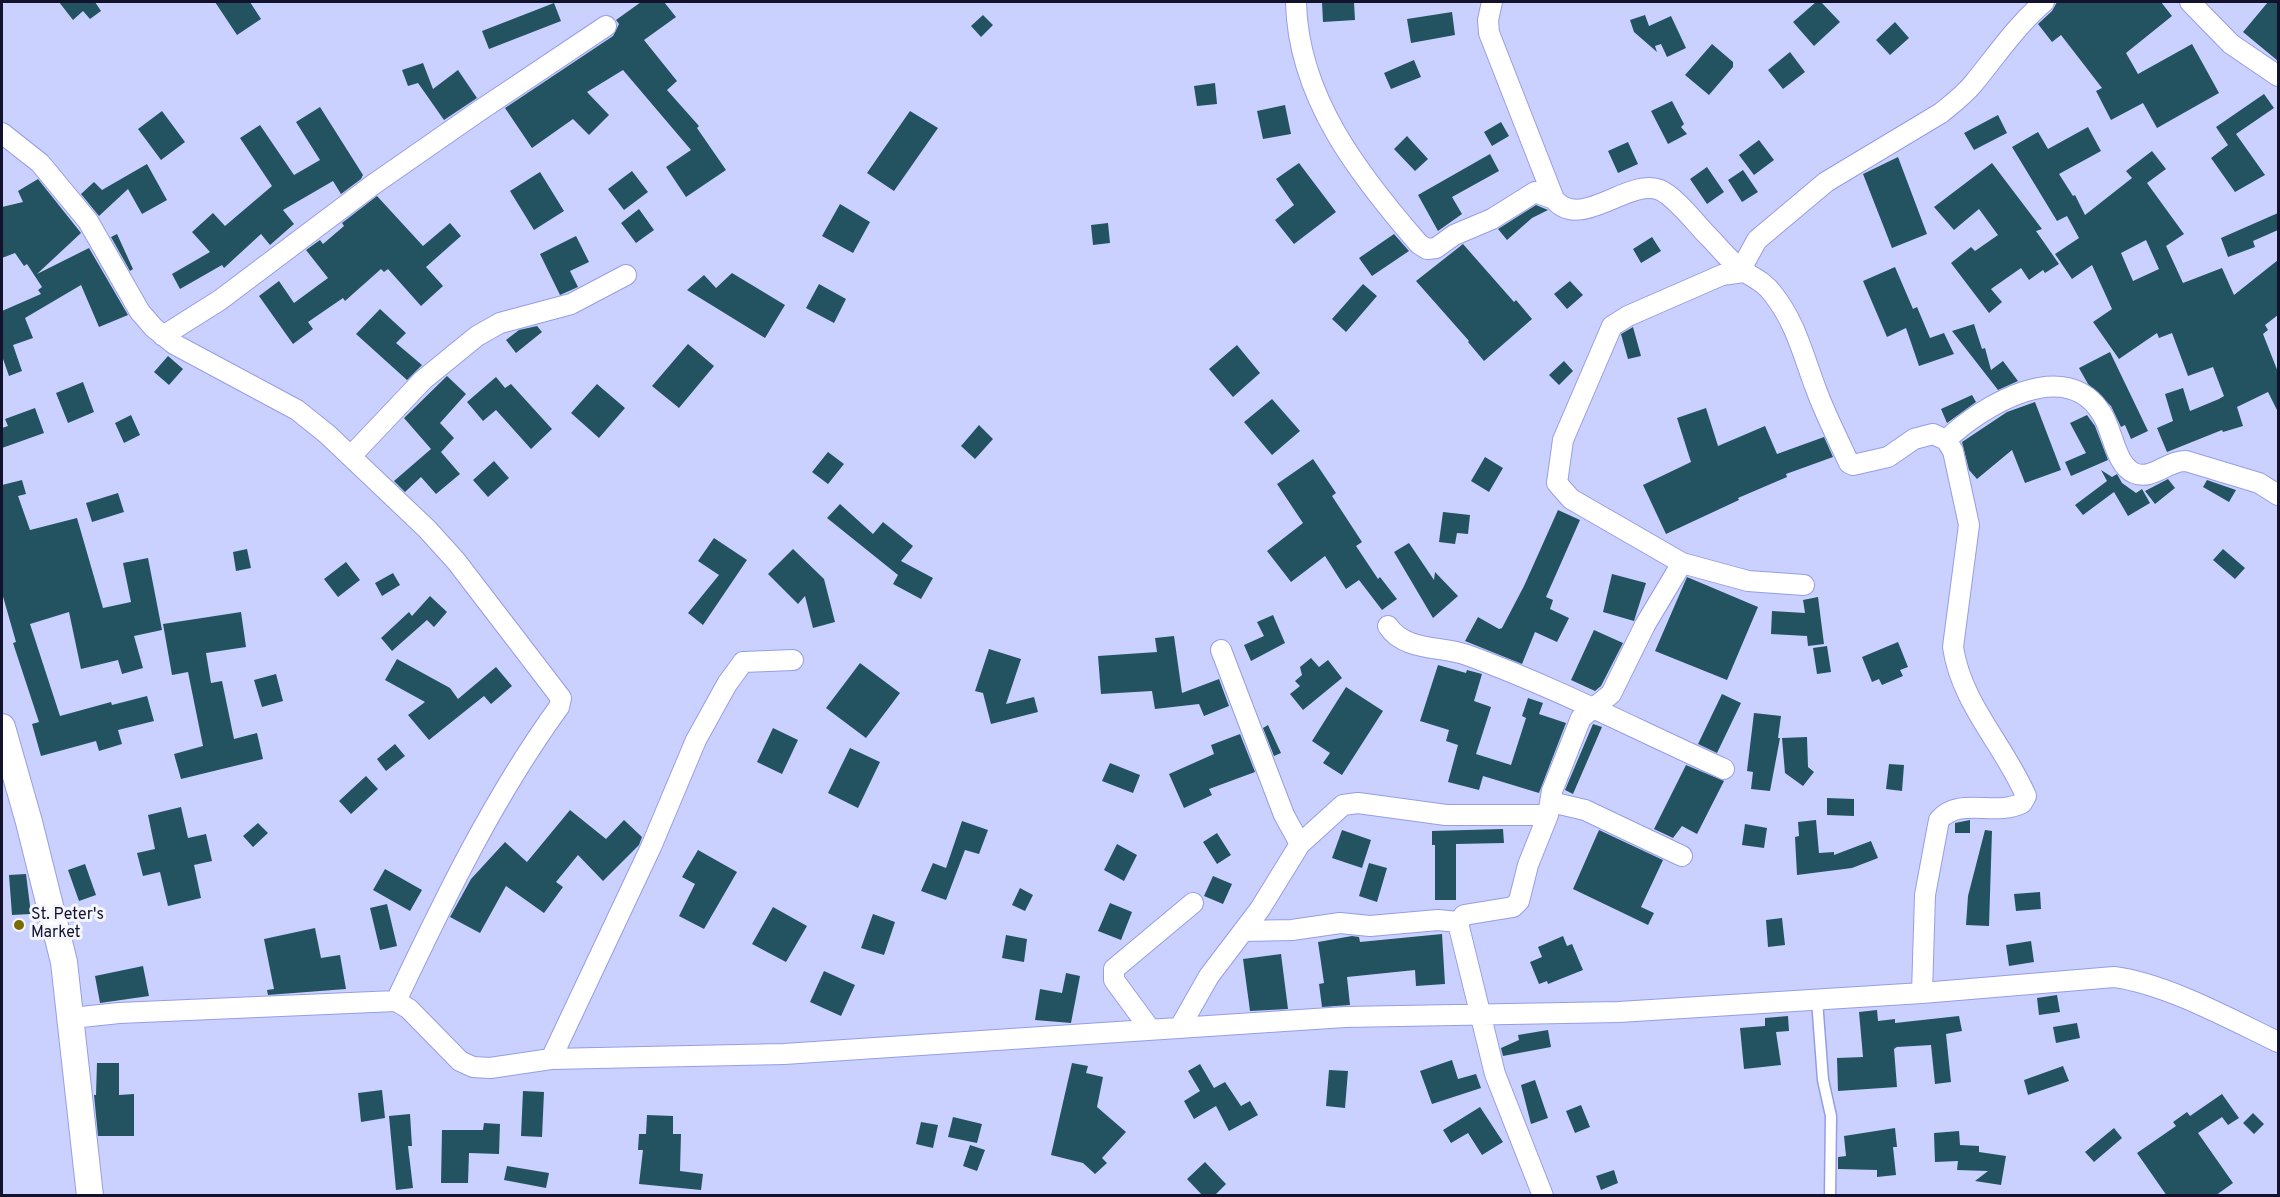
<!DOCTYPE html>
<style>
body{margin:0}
#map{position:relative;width:2280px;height:1197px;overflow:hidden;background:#cbd1ff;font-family:Overpass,sans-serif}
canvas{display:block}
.frame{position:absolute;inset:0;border:3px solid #12122d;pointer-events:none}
</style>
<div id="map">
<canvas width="2280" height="1197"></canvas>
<div class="frame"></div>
</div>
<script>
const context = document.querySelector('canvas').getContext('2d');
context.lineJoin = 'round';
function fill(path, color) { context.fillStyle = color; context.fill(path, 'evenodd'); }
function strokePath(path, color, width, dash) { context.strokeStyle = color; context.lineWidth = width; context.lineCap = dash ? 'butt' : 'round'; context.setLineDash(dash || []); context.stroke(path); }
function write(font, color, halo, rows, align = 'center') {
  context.font = font + ' Overpass,sans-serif'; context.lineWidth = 6; context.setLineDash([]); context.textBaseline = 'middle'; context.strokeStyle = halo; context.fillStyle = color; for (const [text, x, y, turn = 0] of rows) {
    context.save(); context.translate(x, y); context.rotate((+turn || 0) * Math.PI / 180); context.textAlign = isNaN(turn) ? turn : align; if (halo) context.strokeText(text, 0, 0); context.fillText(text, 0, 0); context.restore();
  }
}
fill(new Path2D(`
 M59,2H95L101,11L90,19L83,11L73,20Z
 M215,2H250L261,19L237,35Z
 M641,2H664L676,17L644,40L677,81L667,90L699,126L697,128L726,170L686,197L666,167L691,150L623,70L587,92L609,115L589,135L573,119L532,148L505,108L613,36L619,24L616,20Z
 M1322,2H1354L1355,20L1323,22Z
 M1816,2H1821L1840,22L1814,46L1793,22Z
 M2057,2H2161L2172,16L2126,53L2138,74L2192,44L2219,93L2157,128L2143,103L2111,120L2096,91L2102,88L2061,35L2052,42L2038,24L2052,11Z
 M2268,2H2278V61L2243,32Z
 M554,3L561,21L489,49L482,31Z
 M1452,12L1455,35L1411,43L1407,19Z
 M983,15L993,25L981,37L971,26Z
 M1645,15L1649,26L1671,16L1686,48L1667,57L1661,44L1655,46L1657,52L1634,32L1630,20Z
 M1895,22L1909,38L1890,55L1876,40Z
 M1712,44L1733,62V67L1709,95L1685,75Z
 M1790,52L1805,72L1783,89L1768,70Z
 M1414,60L1421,77L1391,89L1384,73Z
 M423,63L433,89L458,70L477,98L444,120L418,83L408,86L402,70Z
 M1215,83L1217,104L1197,106L1194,86Z
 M2264,94L2274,108L2236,134L2265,175L2235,192L2211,158L2228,145L2216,127Z
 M1672,101L1684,124L1681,127L1687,134L1668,144L1651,111Z
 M1285,105L1291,134L1263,139L1257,111Z
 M320,107L363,175L361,179L341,194L333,181L283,210L294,224L270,245L261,234L224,268L222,265L180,289L172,274L210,252L192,232L213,213L225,226L272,186L240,138L260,125L294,175L320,160L296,122Z
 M162,111L185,142L161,160L138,129Z
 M910,111L938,128L894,191L867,173Z
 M1998,115L2007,133L1974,150L1964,133Z
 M1501,122L1509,136L1492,146L1484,132Z
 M2088,127L2101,151L2059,174L2073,196L2075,195L2085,215L2132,178L2126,171L2152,151L2166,169L2147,183L2184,234L2166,246L2183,283L2222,268L2234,295L2278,260V315L2265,325L2268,330L2263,334L2278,372V412L2268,392L2237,407L2243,426L2223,432L2222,430L2167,452L2157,428L2173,421L2165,394L2183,388L2190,411L2219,399L2224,396L2213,367L2188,376L2172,333L2159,338L2157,333L2119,359L2093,322L2112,309L2092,265L2072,279L2055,254L2079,238L2067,216L2057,221L2012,147L2038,132L2048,149ZM2146,240L2159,269L2133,281L2121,253Z
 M1407,136L1428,159L1415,171L1394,149Z
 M1759,140L1774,160L1754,175L1739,155Z
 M1628,142L1638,164L1618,173L1608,151Z
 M1490,154L1499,171L1452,197L1462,214L1438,231L1418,195Z
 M1898,157L1927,234L1892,248L1863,174Z
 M1299,163L1336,212L1294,244L1275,220L1294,205L1276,179Z
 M1992,163L2042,229L2036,231L2059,264L2045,273L2043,270L2029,280L2021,268L1991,289L2002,302L1989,313L1951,263L1971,247L1975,251L1998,235L1979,209L1954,230L1934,207Z
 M147,164L167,200L142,214L128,189L99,216L81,194L94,182L102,190Z
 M1707,167L1724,192L1707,204L1690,179Z
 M1743,170L1758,192L1742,202L1728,180Z
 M632,171L648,192L624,210L608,189Z
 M540,172L564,211L534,230L510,191Z
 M38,179L81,233L37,274L89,248L128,315L99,327L81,285L25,318L33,338L13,345L22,371L9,376L2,356V311L41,294L38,290L42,287L27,264L24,266L15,253L2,258V207L23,202L18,191Z
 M377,196L423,246L450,223L461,236L426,267L443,286L421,306L388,269L384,272L381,269L345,301L343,298L308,322L313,329L293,344L259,296L279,281L294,303L328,278L306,250L320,240L323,244L344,226L342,223Z
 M840,204L870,222L853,253L822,236Z
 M1536,205L1548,210L1532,218L1507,240L1498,229Z
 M639,209L654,230L636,243L621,223Z
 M2278,213V230L2253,241L2255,247L2228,257L2221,238Z
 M1108,223L1110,243L1093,245L1091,225Z
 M117,234L133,269L130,271L111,237Z
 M1394,234L1409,251L1372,276L1359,258Z
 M576,236L589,262L570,271L578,287L560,295L540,254Z
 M1652,237L1661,251L1641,263L1633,249Z
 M1463,244L1514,302L1516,300L1532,319L1484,361L1468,342L1469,341L1416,281Z
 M1895,267L1913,309L1917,307L1930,338L1944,333L1954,354L1919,366L1906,328L1887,337L1863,281Z
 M732,273L785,305L765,338L687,290L704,275L716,288Z
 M1570,281L1583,295L1567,309L1554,294Z
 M819,284L846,299L834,323L806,308Z
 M1363,284L1377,296L1346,332L1332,319Z
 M380,309L406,333L396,343L422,365L407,380L356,334Z
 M1974,324L1982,349L1985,348L1991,370L2003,361L2018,381L1998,390L1952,331Z
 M537,326L542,332L516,353L506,340L519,330Z
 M1633,327L1641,356L1628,359L1621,334Z
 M688,344L714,366L679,408L652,386Z
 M1237,345L1260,373L1233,397L1209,369Z
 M2110,352L2148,431L2131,439L2125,425L2121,427L2111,406L2088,384L2079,368Z
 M168,356L183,369L169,385L154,372Z
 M1564,361L1573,371L1559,385L1549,375Z
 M447,376L466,394L440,423L454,438L441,452L460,474L436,494L421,477L405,492L394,481L431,449L404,418Z
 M496,377L505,388L511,384L552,429L531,449L496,410L483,421L467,402Z
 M83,382L94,412L68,423L56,393Z
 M597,384L625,408L599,438L571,413Z
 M1972,395L1976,402L1947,423L1941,409Z
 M1272,399L1300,431L1272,455L1244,422Z
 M2035,402L2061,470L2025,483L2012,450L1977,479L1969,470L1962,442L2007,412Z
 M35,408L44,433L2,448V428L8,426L5,419Z
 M1706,408L1718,446L1765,426L1777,454L1824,437L1833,457L1786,474L1787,477L1738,498L1739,500L1666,534L1643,485L1691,462L1677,418Z
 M131,415L140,435L124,443L115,423Z
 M2087,415L2095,426L2108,460L2071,476L2065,462L2086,453L2070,423Z
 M979,425L993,439L975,459L961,446Z
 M828,452L844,464L828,484L812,472Z
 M1485,457L1503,468L1489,492L1471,481Z
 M1313,459L1336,493L1332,496L1362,542L1356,546L1378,579L1380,577L1397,599L1382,610L1359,580L1346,589L1325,556L1291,582L1267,551L1303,523L1277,484Z
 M494,461L509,478L488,497L473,480Z
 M2101,470L2112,477L2117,474L2122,483L2136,493L2142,489L2150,503L2128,516L2114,492L2083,515L2075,505L2107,481Z
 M2168,479L2175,488L2155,504L2145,491Z
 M22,480L26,494L18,496L30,530L77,518L103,608L131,602L123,563L148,558L162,630L134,636L143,668L122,674L118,660L81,669L69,612L30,624L60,716L111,702L112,705L147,696L154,721L118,730L122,744L99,751L96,741L41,756L32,724L39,722L13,643L16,642L2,593V485Z
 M2207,480L2236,490L2229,502L2203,487Z
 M118,493L124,512L92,522L86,503Z
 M840,504L873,534L883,522L913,546L901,561L933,578L921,599L893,584L898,575L827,518Z
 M1558,510L1580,520L1546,597L1553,600L1550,609L1569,618L1557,642L1535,632L1522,664L1465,641L1478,617L1499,629L1502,628L1524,586Z
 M1443,512L1470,515L1468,534L1457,533L1455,544L1439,542Z
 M714,538L747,560L703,625L688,613L719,575L698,561Z
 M1409,543L1434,580L1435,572L1458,596L1433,618L1394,552Z
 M247,549L251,568L236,571L233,552Z
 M793,549L824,579L835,622L813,628L805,596L798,604L768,574Z
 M2223,549L2245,568L2235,579L2213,560Z
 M346,562L360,580L338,597L324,579Z
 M393,573L400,585L382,596L375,583Z
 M1612,574L1646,583L1634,621L1603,612Z
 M1687,577L1758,607L1727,680L1655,651Z
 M430,596L447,612L434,627L427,620L392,651L381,638L409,612L412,616Z
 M1818,597L1824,644L1808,646L1807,636L1771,634L1772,611L1805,613L1803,600Z
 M241,612L246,647L206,653L211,683L222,681L234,739L257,733L263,759L181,779L174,754L203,746L188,672L172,675L163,624Z
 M1273,615L1285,643L1251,661L1244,645L1264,636L1257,622Z
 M1594,630L1623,643L1601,686L1595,691L1571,680Z
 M1174,636L1182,693L1219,679L1229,706L1204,716L1199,704L1155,709L1152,691L1101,694L1098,656L1157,652L1155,638Z
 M1898,642L1908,667L1900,670L1903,676L1882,685L1879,679L1872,682L1862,657Z
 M1827,646L1831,672L1817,674L1813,648Z
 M989,649L1021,659L1006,704L1034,697L1038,712L991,724L983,693L975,691Z
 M1311,658L1319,667L1328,660L1342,678L1303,710L1290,694L1300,686L1295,681L1302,675L1300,667Z
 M397,659L450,688L458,699L496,667L512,686L491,704L484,696L429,740L408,715L425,702L385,680Z
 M860,663L900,693L866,738L826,708Z
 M1438,665L1466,673L1467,670L1482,674L1474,701L1491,707L1476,754L1511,765L1526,718L1522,716L1528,698L1543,703L1539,714L1566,723L1539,793L1483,776L1479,790L1448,782L1458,745L1446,741L1449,730L1420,721Z
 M276,674L283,701L262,707L254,680Z
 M1346,687L1383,711L1342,775L1323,763L1330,753L1312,741Z
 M1722,694L1741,703L1717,753L1698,744Z
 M1754,713L1781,716L1778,738H1780L1770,791L1751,789L1753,772L1747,771Z
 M1593,724L1602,727L1573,794L1565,790Z
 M1268,725L1281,753L1274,756L1263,728Z
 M773,728L798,740L782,774L757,762Z
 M1240,734L1255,772L1209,789L1212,795L1184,808L1169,774L1214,754L1211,745Z
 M1807,737L1808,767L1814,772L1803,786L1785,773L1782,738Z
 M395,744L405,756L386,771L377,759Z
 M850,748L880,762L858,808L828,793Z
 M1110,763L1140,775L1133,793L1102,781Z
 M1889,764L1904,765L1902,791L1886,789Z
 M1686,765L1724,781L1697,834L1682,826L1673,838L1654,829Z
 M366,776L378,789L351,814L339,801Z
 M1827,798L1854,799V816L1827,815Z
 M181,807L188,838L206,834L212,861L194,865L201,898L168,906L160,872L143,876L137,853L155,849L148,815Z
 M570,810L606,839L624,820L642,837L639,845L603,881L578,855L556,882L563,887L544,913L506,886L480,933L450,917L471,879L505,842L527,862Z
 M1816,820L1819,853L1834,852V855L1871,841L1878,858L1852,868L1797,875L1795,837L1799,836L1798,822Z
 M1970,820V833H1955V823Z
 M962,821L988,830L979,854L965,850L946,900L921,891L933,863L946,868Z
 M258,823L268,833L253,847L243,836Z
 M1745,824L1767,828L1764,848L1742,845Z
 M1503,829L1504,843L1456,844V900H1435V845H1432V831Z
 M1342,830L1371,840L1362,868L1332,858Z
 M1599,830L1663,860L1641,907L1654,913L1648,925L1573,889Z
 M1985,830L1992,831L1989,926L1966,925L1968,896Z
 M1217,833L1231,855L1217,864L1203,842Z
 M1117,844L1137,855L1124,881L1104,870Z
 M698,850L737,872L704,929L679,916L695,884L682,877Z
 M1369,863L1387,868L1377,902L1359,896Z
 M85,864L96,895L79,901L68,870Z
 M385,869L422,890L410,911L373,890Z
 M26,874L31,914L12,915L9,875Z
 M1213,876L1232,884L1223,904L1204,896Z
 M1020,888L1033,895L1025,911L1012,905Z
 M2040,892L2041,909L2016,911L2014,894Z
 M1110,903L1132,912L1121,940L1098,931Z
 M387,904L397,946L380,950L370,908Z
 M773,907L807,926L786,962L752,944Z
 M873,914L895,922L884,955L861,948Z
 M1782,918L1785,945L1768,947L1766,920Z
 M315,928L321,958L340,955L346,989L268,995L267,990L274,989L264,939Z
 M1442,934L1445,984L1416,986L1415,970L1347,977L1350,1005L1322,1007L1319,984L1324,983L1318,942L1352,936L1359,937L1360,942Z
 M1006,935L1027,939L1024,962L1002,958Z
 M1563,936L1567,946L1572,944L1583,970L1548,984L1547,981L1539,984L1530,962L1542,957L1538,947Z
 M2031,941L2034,962L2009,966L2006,945Z
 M1281,954L1288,1009L1250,1011L1243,959Z
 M143,966L149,996L100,1003L95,976Z
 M824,971L855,985L841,1016L810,1002Z
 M1066,973L1080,976L1071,1023L1035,1020L1040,989L1062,993Z
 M2057,995L2060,1012L2039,1015L2037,998Z
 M1877,1010L1878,1021L1895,1019V1023L1959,1016L1962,1031L1946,1034L1951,1082L1935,1084L1931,1045L1897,1047L1894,1049L1897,1087L1838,1091L1837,1058L1863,1057L1859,1012Z
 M1788,1016L1789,1031L1776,1032L1781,1065L1744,1069L1740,1028L1765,1026V1018Z
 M2077,1023L2080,1038L2056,1043L2053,1027Z
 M1548,1030L1551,1047L1503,1056L1501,1048L1519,1040L1518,1035Z
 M1452,1060L1458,1079L1476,1074L1481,1088L1432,1104L1420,1071Z
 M97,1063H119V1095L134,1094V1136H98L94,1095H96Z
 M1072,1063L1088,1066L1086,1073L1103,1077L1097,1107L1126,1132L1102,1158L1107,1163L1095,1174L1083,1163L1051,1155Z
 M1200,1064L1214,1088L1225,1082L1241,1106L1250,1101L1258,1115L1229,1131L1216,1106L1194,1119L1184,1101L1200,1091L1188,1071Z
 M2063,1066L2069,1081L2028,1095L2024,1080Z
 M1329,1070L1348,1071L1345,1108L1326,1106Z
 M1535,1080L1548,1118L1531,1124L1521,1085Z
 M382,1090L385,1118L361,1122L358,1093Z
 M523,1091L544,1092L542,1137L521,1136Z
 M2222,1094L2239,1118L2228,1125L2222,1117L2198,1133L2233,1183L2215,1196H2167L2137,1153L2176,1126L2173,1122L2187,1112L2190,1116Z
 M1581,1105L1590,1127L1575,1133L1566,1111Z
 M1480,1107L1503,1142L1482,1155L1468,1133L1451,1143L1443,1130Z
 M2253,1113L2264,1124L2254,1134L2243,1123Z
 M410,1114L412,1146H408L413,1188L396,1190L389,1116Z
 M647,1115L673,1116V1134H681L680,1171L703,1174L701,1190L639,1184L643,1150H638L639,1134H646Z
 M953,1117L982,1124L977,1143L948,1137Z
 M921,1122L938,1125L933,1148L916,1144Z
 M484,1123L500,1124L499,1154L469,1153L468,1183H441L442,1130H483Z
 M1895,1128L1897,1147H1893L1896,1175L1877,1177V1170L1838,1169V1157L1846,1156L1844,1136Z
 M2114,1128L2122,1138L2094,1162L2085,1152Z
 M1959,1131L1960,1145L1979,1146V1152L2006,1156L2001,1185L1975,1181L1988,1171L1957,1170L1958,1161L1935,1162L1934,1133Z
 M970,1145L985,1150L977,1171L963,1166Z
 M1205,1162L1226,1184L1214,1196H1203L1187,1179Z
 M507,1166L549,1173L546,1188L504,1180Z
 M1614,1170L1618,1183L1601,1190L1596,1176Z`), '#235361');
const service = new Path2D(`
 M1817,1000L1823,1080L1831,1116L1830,1196`);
const minor = new Path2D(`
 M1296,2C1298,97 1359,175 1419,244L1427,249L1436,248L1454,235L1492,219L1535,192L1554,199
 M1492,2L1488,20L1489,33L1554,199C1580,232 1629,177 1660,190C1676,197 1697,225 1709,237C1720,248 1732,264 1745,272C1756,279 1765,283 1773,294C1796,323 1803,355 1816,389C1825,414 1838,439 1849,463L1853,465L1888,457L1914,439L1933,434L1946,440L1953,451L1969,525L1953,647C1961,703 2004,745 2026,796L2022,803C1995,817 1960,796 1939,820L1925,895L1922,993
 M2190,2L2231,44L2278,76
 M2,133L40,163L88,221L140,312L154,328L174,344L297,410L327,434L427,529L456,561L561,698L559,707C493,798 444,900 396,1001
 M1741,269L1757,240L1826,182L1941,113C1952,104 1964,95 1973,84C1996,56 2016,26 2044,2
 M1744,272L1722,275L1628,316L1612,326L1563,440L1557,483L1571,499L1682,563L1748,581L1804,585
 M163,336L220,300L374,184L479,111L606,26
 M1946,440C1982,406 2066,354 2102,414C2113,431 2115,464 2134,473C2152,481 2168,460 2186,461L2259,483L2278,495
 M351,456L423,380L477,336L500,323L571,304L626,275
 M1388,626C1404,651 1441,646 1467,655C1555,687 1639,731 1724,769
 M1221,650L1284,815L1300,844
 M1551,802L1585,810L1682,856
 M1243,931L1292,930L1340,923L1370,926L1438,920L1458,922
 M72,1018L119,1013L396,1001L409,1009L460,1061L473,1067L490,1068L551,1059L784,1054L1345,1017L1619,1012L1922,993L2114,977C2167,984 2230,1019 2278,1042
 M1180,1027L1209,976L1260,909L1300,844L1343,805L1358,803L1446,815H1548
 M1150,1029L1114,980V969L1193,903
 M551,1059L651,847L696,740L727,684L743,662L793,660
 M1543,1196L1495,1074L1458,923L1464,915L1513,907L1519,901L1528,865L1548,815L1552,791L1581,718L1611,694L1645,625L1682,563`);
const tertiary = new Path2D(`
 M2,727L29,822L64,962L90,1196`);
strokePath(service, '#969de6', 13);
strokePath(minor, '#969de6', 22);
strokePath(tertiary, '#969de6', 28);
strokePath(service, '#fff', 10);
strokePath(minor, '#fff', 20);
strokePath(tertiary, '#fff', 26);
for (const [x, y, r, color] of [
 [19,925,6,"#7a6b03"]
]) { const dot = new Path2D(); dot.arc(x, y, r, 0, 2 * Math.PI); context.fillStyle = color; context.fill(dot); strokePath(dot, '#f4f5fd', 2); }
write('16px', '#12122d', '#f4f5fd', [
 ["St. Peter's",31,916],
 ["Market",31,934]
], 'left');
</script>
